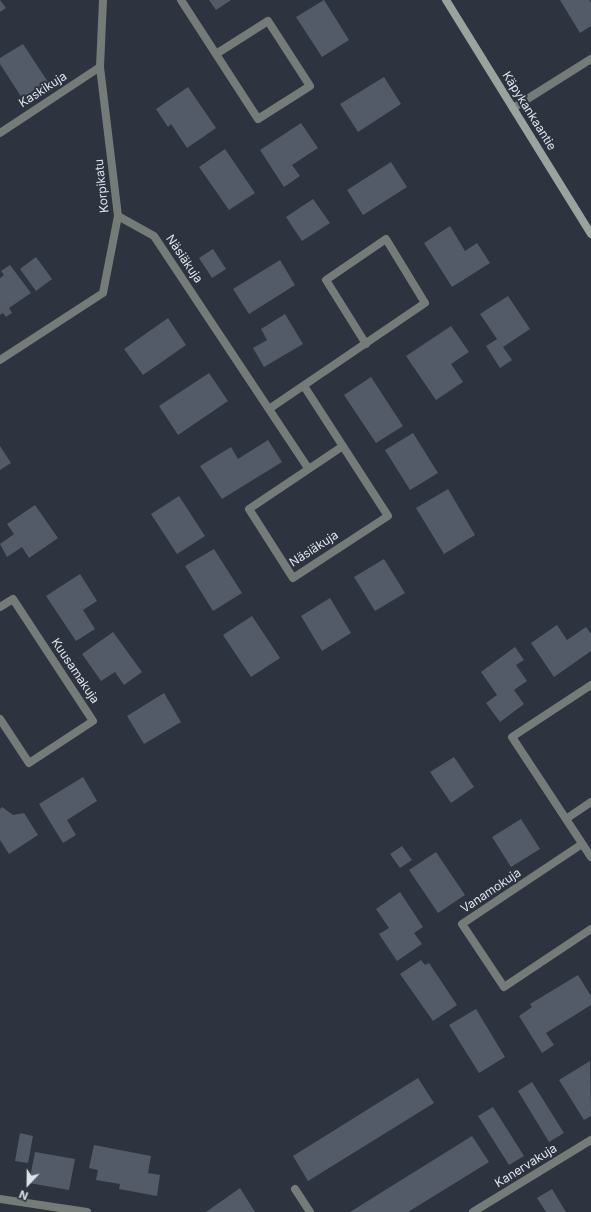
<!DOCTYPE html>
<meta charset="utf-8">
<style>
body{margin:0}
#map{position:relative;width:591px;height:1212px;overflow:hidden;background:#2d333f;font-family:Inter,sans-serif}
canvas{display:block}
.north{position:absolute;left:8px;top:1164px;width:40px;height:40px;-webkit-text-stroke:3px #2d333f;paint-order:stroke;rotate:202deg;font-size:11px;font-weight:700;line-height:16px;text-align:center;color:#dee3ea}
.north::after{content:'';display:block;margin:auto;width:14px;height:18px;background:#dee3ea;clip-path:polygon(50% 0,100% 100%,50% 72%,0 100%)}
</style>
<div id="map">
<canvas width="591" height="1212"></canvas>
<div class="north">N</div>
</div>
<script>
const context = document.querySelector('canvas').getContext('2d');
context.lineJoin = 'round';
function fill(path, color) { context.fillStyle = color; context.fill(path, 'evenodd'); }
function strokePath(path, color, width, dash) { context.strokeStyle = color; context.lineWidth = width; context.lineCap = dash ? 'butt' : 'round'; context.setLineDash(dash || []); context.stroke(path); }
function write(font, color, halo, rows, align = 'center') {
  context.font = font + ' Inter,sans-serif'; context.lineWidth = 4; context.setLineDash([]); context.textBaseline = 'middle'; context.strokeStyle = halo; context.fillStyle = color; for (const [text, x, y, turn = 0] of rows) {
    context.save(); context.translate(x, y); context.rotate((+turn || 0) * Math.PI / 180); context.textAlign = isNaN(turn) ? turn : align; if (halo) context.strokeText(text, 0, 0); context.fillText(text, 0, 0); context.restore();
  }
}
fill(new Path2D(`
 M0,0L6,8L0,12Z
 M209,0H231L216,10Z
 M324,0L349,40L322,57L296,17Z
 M560,0H589L591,3V26L580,33Z
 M23,44L48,82L22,98L0,64V58Z
 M384,77L401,104L358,132L340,104Z
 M188,87L216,128L187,148L171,124L168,127L156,109Z
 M301,123L318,148L292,165L300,176L284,187L260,150Z
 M225,149L255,193L229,210L199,167Z
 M391,162L407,187L363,215L347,190Z
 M313,199L330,223L302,241L286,217Z
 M450,226L465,251L477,243L490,263L452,287L424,243Z
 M213,249L226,269L212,278L199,258Z
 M36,257L52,279L36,291L20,269Z
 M280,260L295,285L249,314L233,289Z
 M10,265L31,293L9,308L12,313L6,317L3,313L0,315V278L4,275L1,271Z
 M508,296L530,329L503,347L512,360L500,368L486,346L497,339L480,314Z
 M285,314L303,344L264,367L253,348L267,340L261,329Z
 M168,318L186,345L143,375L124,349Z
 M451,326L469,352L451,364L463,382L436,400L406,356Z
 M209,373L228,401L178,435L159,406Z
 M371,377L403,426L376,443L344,395Z
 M413,433L438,473L410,490L385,450Z
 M268,440L282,462L222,499L200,466L231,447L238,459Z
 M0,446L11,463L0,470Z
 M448,489L475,535L444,554L416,508Z
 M179,496L205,536L177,554L151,514Z
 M35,505L58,538L29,558L22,547L7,557L0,544L14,534L7,524Z
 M214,549L242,593L213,611L185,566Z
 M384,559L405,593L375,611L354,577Z
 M80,574L97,601L83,610L95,629L76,641L46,596Z
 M330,598L351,633L322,651L301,616Z
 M252,616L280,658L251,677L223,635Z
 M557,625L567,640L586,627L591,634V651L554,677L531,643Z
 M113,632L142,672L124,685L115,672L101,681L82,654Z
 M515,647L524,660L516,665L527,681L514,690L524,704L500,722L486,703L497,695L481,672Z
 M164,693L181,722L144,744L127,716Z
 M454,757L474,787L451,803L430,772Z
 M83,777L97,801L67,820L76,835L63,843L39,804Z
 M2,807L13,815L24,813L38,835L9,854L0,840V809Z
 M521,819L540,849L511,867L492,837Z
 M402,846L412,860L400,868L390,854Z
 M436,852L465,895L438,913L409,870Z
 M400,892L423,927L414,933L422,944L397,961L379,934L389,928L376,909Z
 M421,960L425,965L429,963L457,1005L433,1021L400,974Z
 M578,975L591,996V1005L546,1033L554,1045L542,1053L519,1016L532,1007L530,1004Z
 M476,1009L505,1057L479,1073L449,1025Z
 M590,1061L591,1116L584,1120L559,1080Z
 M418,1078L434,1103L308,1181L293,1156Z
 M532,1082L564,1133L549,1142L518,1091Z
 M493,1107L524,1156L509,1165L478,1116Z
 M20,1133L33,1136L28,1163L15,1161Z
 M472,1136L489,1162L408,1212H350Z
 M94,1145L151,1156L148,1173L160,1175L157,1196L119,1189L120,1184L96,1180L98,1170L89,1168Z
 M35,1152L75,1159L69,1190L29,1183Z
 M240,1188L255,1212H206Z
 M552,1189L566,1212H546L537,1198Z`), '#545b68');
strokePath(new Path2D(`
 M181,0L258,119L310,86L268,21L216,54
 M513,108L591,59
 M0,133L100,67
 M118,216L154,236L308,468
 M0,360L103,293L118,216L100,67L103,0
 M304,386L388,516L293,578L249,509L343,446
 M269,409L425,303L386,239L326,280L366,344
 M0,607L13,599L93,721L29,763L0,719
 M591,685L512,737L591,857
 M566,819L591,802
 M582,844L462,924L504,987L591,929
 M295,1189L310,1212
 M0,1199L87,1212
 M473,1212L591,1140`), '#757b76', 8);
strokePath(new Path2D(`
 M446,0L591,234`), '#9aa39c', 8);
write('12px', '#dee3ea', '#2d333f', [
 ["Kaskikuja",43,90,-33],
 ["Käpykankaantie",529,111,58],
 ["Korpikatu",102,186,-96],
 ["Näsiäkuja",184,259,56],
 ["Näsiäkuja",314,549,-33],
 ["Kuusamakuja",75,671,56],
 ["Vanamokuja",491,891,-34],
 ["Kanervakuja",526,1166,-32]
]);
</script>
